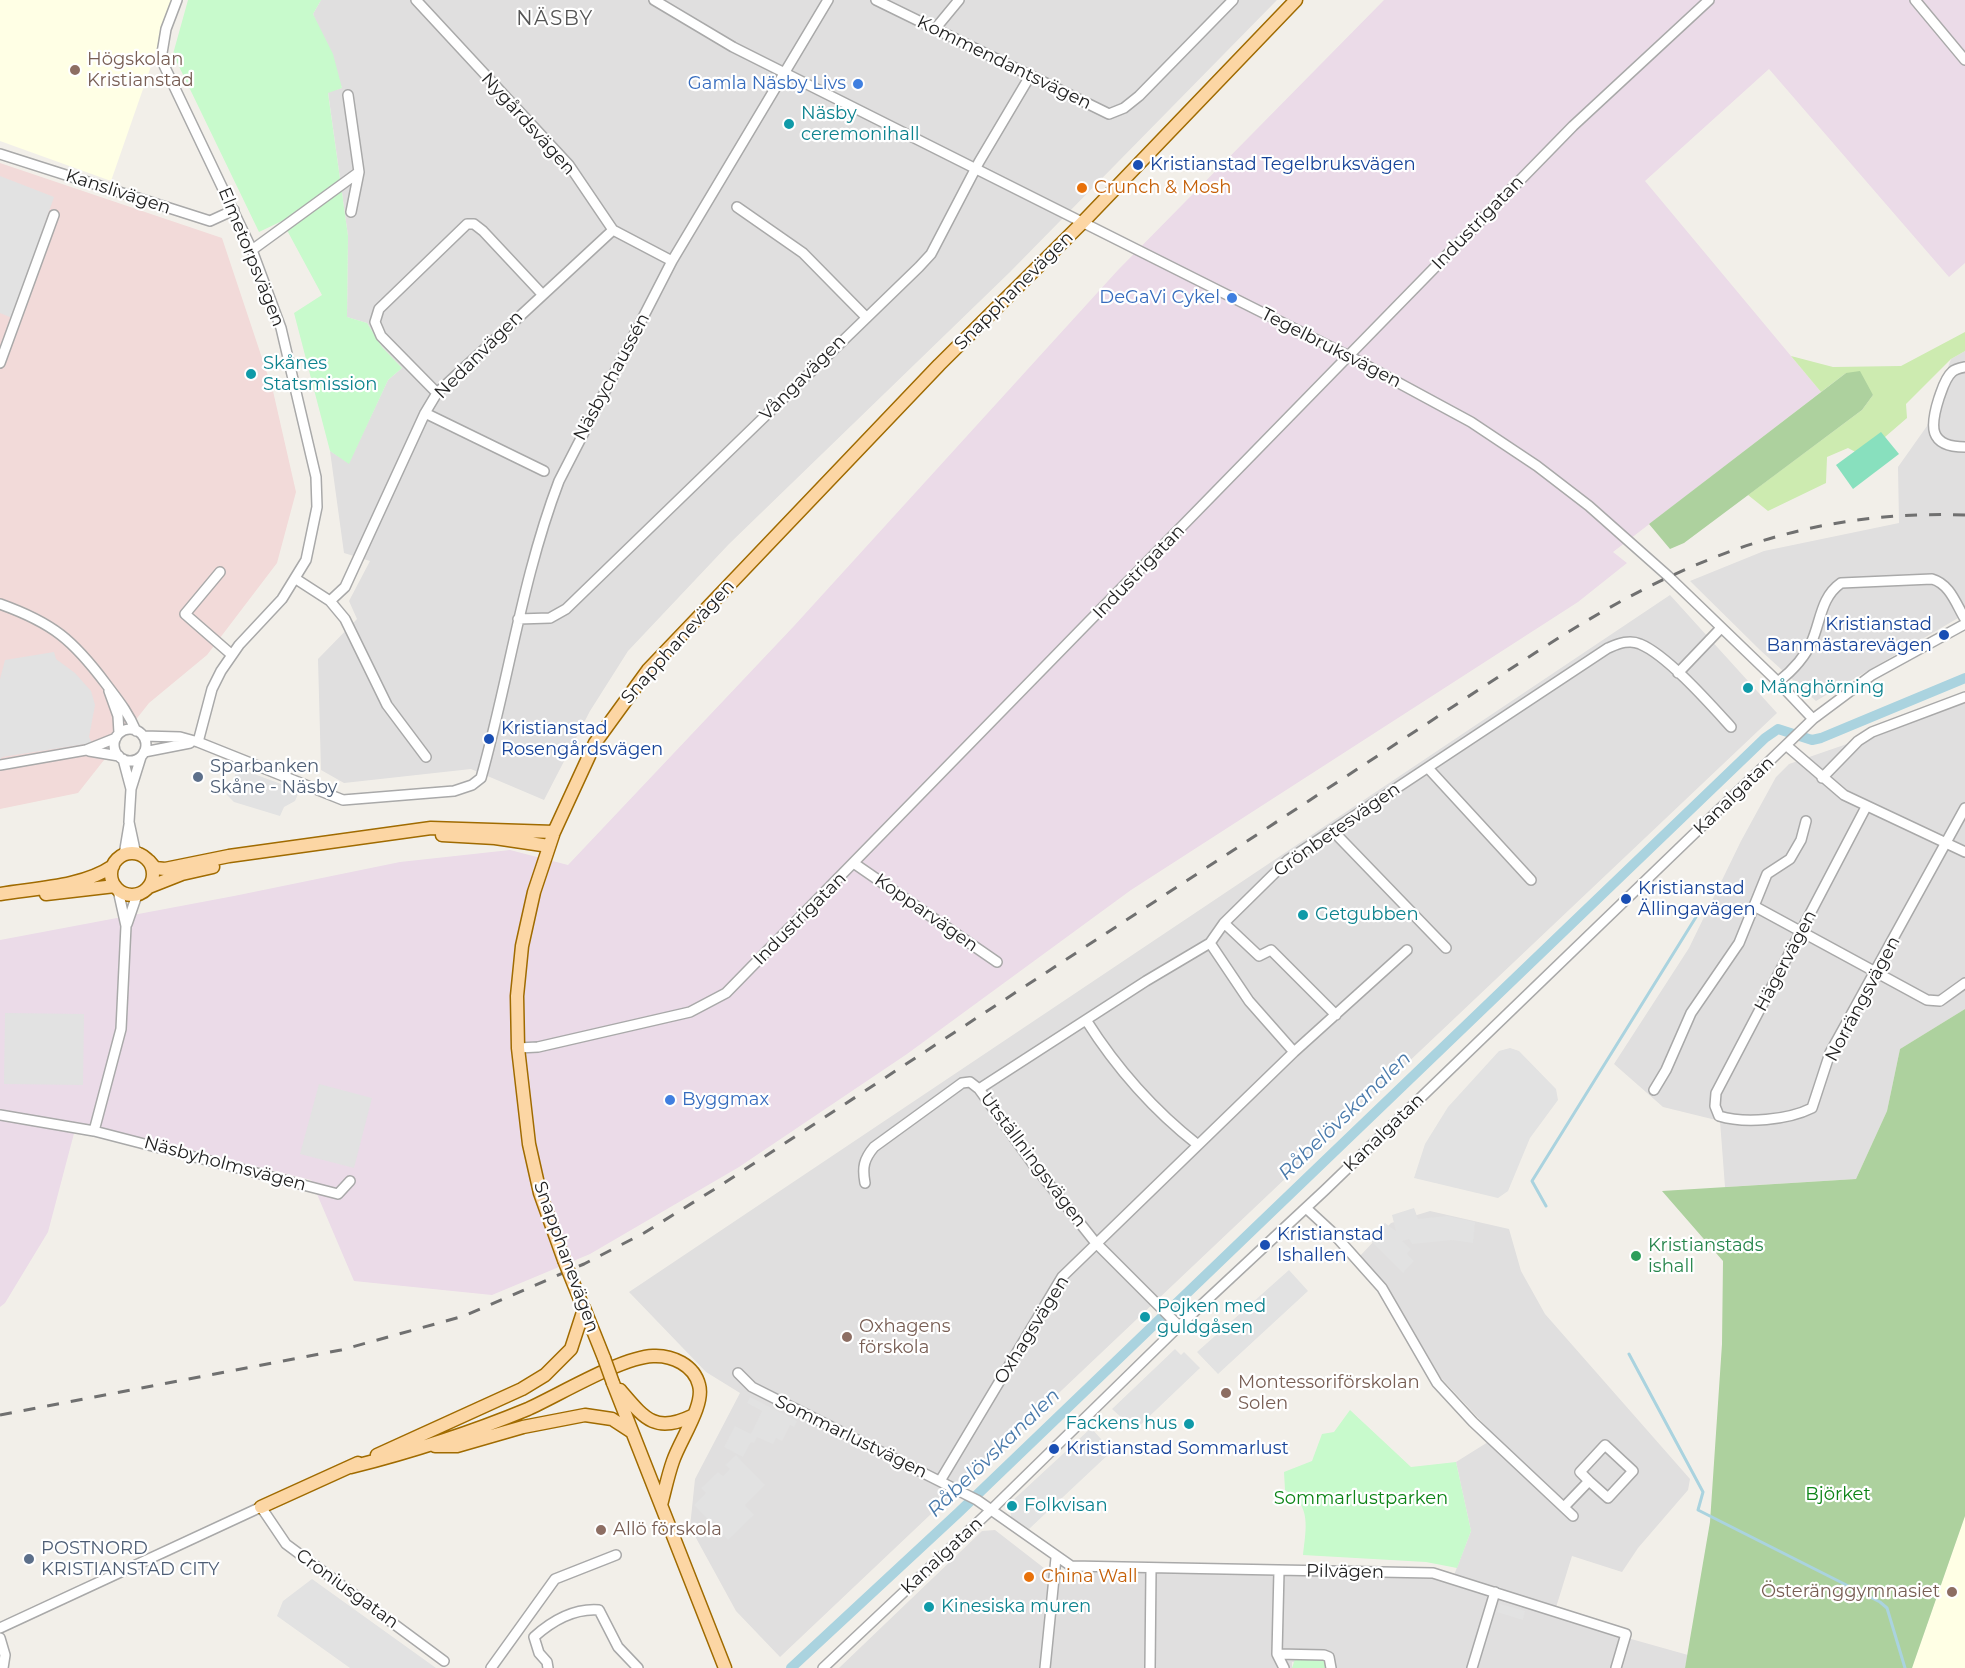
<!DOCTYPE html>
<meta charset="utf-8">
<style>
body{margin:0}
canvas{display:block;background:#f2efe9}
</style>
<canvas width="1965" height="1668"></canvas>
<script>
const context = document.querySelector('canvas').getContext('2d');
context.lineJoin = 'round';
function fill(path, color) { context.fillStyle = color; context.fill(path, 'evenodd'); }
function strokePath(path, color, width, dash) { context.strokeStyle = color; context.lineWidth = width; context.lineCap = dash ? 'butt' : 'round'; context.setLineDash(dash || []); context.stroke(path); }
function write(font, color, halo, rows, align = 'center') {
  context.font = font + ' Montserrat,sans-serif'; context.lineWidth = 4.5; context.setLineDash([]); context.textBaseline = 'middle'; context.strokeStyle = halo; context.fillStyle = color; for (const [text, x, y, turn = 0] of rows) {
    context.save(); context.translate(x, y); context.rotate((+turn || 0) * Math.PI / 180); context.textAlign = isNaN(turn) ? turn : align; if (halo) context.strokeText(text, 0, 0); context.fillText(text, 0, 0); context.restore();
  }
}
fill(new Path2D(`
 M321,0H1277L1010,272L729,544L628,651L590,711L544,800L471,769L344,783L321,770L318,659L357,619L349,601L370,561L344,553L330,451L349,463L388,380L402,368L382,347L367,323L347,317L348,236L328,92L342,88L313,14Z
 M1965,351V614L1816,701L1760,650L1690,581L1764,551L1899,523L1898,467L1927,426L1951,359Z
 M1670,595L1777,713L780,1657L736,1611L690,1527L695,1479L740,1393L706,1372L629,1292Z
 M1965,695V1009L1900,1049L1887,1111L1856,1179L1725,1187L1720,1121L1663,1107L1614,1064L1689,948L1741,841L1776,777L1789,764L1844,745Z
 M1430,1211L1509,1229L1521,1271L1545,1314L1690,1479L1688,1490L1638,1548L1622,1572L1572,1556L1553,1617L1688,1655L1685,1668H1327L1292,1662V1668H839L982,1531L995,1530L1044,1568L1061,1571L1432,1578L1451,1583L1471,1531L1456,1462L1496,1437L1441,1378L1387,1286L1359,1257L1391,1223Z`), '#e0dfdf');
fill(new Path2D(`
 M0,163L222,238L273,391L296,492L277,563L207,655L149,703L78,793L0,809Z`), '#f2dad9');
fill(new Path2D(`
 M1384,0H1965V263L1949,277L1769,69L1645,181L1821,392L1613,552L1627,563L1578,602L1131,890L907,1054L739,1167L590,1254L492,1295L354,1281L311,1180L77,1122L48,1232L5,1303L0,1307V940L234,896L400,862L510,850L568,865L794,626L1118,270Z`), '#ebdbe8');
fill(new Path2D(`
 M0,0H174L111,181L0,141Z
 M1965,1516V1668H1912Z`), '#ffffe5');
fill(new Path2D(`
 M1965,332V351L1951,359L1906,404L1907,418L1863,456L1848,448L1827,457L1826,483L1768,511L1748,495L1862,410L1873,395L1846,373L1821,392L1791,356L1833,367L1901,366Z`), '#cdebb0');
fill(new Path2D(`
 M1860,371L1873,395L1862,410L1684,543L1670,549L1649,524L1846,373Z
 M1965,1009V1516L1912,1668H1685L1710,1522L1722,1344L1723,1261L1662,1191L1856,1179L1887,1111L1900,1049Z`), '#add19e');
fill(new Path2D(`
 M188,0H321L313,14L333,54L342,88L328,93L348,236L347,317L367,323L382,347L402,368L388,380L349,464L330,451L294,313L322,295L282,221L259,232L173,54Z
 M1350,1410L1411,1467L1456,1462L1471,1531L1457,1568L1426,1562L1303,1555C1306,1528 1312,1505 1285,1490L1284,1472L1312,1461L1322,1434L1334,1432Z
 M1295,1659H1322L1327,1662V1668H1292Z`), '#c8facc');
fill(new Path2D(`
 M1881,432L1899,454L1853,489L1836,465Z`), '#88e0be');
fill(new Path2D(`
 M0,176L54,197L12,318L0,313Z
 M54,652L56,659L75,673L91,691L95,705L89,737L92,743L2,757L0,760V679L5,660Z
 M238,768L289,787L298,794L295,801L284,807L280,816L234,802L227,795Z
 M5,1013L84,1014L83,1085L4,1084Z
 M1510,1048L1519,1051L1556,1089L1558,1100L1530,1138L1508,1191L1498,1198L1414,1178L1425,1144L1448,1107L1499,1051Z
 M319,1084L372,1098L354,1168L300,1154Z
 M1414,1208L1418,1219L1447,1216L1475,1222L1473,1243L1452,1240L1412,1244L1409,1239L1402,1241L1411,1249L1407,1254L1414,1261L1403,1273L1369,1239L1385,1223L1396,1231L1392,1215Z
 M1289,1270L1308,1291L1218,1374L1197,1352Z
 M1175,1349L1181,1355L1184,1352L1200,1368L1135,1430L1112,1409Z
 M750,1397L797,1421L794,1427L790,1425L782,1441L776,1438L773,1444L757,1437L754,1443L751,1442L743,1457L724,1447L735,1426L751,1434L762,1411L747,1403Z
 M1091,1428L1112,1451L1029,1529L1011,1517L1010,1503Z
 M736,1455L765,1485L745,1505L754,1515L728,1540L694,1505L706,1493L701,1488L718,1472L723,1476L730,1469L725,1465Z
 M312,1579L436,1668H350L277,1616L283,1601Z
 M1500,1604L1525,1611L1523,1620L1497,1612Z`), '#e2e2e2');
strokePath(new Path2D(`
 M1546,1206L1532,1181L1701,909
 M1629,1354L1703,1492L1698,1510L1880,1602L1887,1608L1905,1668`), '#aad3df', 3);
strokePath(new Path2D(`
 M791,1668L958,1513L1765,738L1778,729L1812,740L1821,738L1965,678`), '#aad3df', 10);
const minor = new Path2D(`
 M177,0L166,29L161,59L252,250L281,328L316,477L317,507L306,560L282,599L239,645L221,671L212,689L198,742
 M416,0L569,165L613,230L672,261
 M654,0L733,47L1349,356L1471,422L1537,466L1589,506L1668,576L1778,682L1813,719
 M876,0L1109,114L1124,108L1139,96L1233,0
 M1915,0L1965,60
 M935,29L959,0
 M348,95L359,172L351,212
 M0,154L210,221L234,210
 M737,207L803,253L866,317
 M252,250L359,172
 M0,363L54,215
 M1965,367C1960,368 1955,369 1952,372C1945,378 1942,390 1939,398C1930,426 1928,447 1965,447
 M437,393L381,336L375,322L379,309L467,224H474L483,231L542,294
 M425,413L544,471
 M220,572L185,614L232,655
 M296,579L330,601L345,619L387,705L426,757
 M330,601L345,587L425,413L437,393L613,230
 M0,604C53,623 73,640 106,684C118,700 128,712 136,731
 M518,619L550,618L566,609L919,267L931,254L979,162L1030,76
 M1678,673L1721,628
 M1778,682C1792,671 1805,657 1812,641C1821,620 1821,597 1841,583L1932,579C1950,584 1956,604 1965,619
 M109,691L118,716L119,733
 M114 745a16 16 0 1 1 32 0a16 16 0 1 1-32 0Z
 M143,736L180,737L198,742L343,800L454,791L472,785L481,778C509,679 522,578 559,481L672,261L828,0
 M1787,746L1844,795L1965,852
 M89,751L119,756
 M144,752L190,743
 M123,759L131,789L129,822L135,850L145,857
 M0,765L86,750L116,738
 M1428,768L1531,880
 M1822,778L1858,741L1872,732L1965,697
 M131,789L141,757
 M1866,807L1716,1093L1715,1106L1719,1116C1745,1124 1788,1120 1812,1108L1830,1053L1965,808
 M1332,830L1446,948
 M124,855L129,825
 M855,864L997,962
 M1754,906L1927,1000L1940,1001L1965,983
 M1224,923L1259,956L1271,950L1336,1015
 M127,924L137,895
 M1210,943L1249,1001L1294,1052
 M1086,1020C1117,1069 1152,1109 1198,1145
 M518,1048L538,1047L690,1012L726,993L1573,126L1709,0
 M979,1089L1146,981L1210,943L1224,923L1288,860L1608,648C1618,644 1629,639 1640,644C1667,655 1711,705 1731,727
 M1654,1090L1666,1070L1691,1013L1739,943L1767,874L1790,859L1801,840L1806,821
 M0,1115L94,1131L121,1029L126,926L118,890
 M94,1131L338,1194L350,1181
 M865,1183C862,1167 864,1159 874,1147L962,1083L970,1082L979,1089L1033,1164L1095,1242L1179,1326
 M1306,1208L1332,1232L1382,1288L1437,1383L1473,1422L1573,1516
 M738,1373L752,1387L977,1500L1071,1566L1433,1573L1626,1634L1616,1668
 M940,1481L1062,1277L1294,1052L1407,950
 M1564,1507L1589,1481L1580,1472L1605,1445L1633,1471L1608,1498L1589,1481
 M1279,1571L1277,1654L1284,1668
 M0,1628L261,1507L286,1544L444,1661
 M0,1638L5,1655L3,1668
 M1277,1654L1324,1655L1329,1657L1331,1668
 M491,1668L555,1579L616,1555
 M548,1668L547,1662L539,1653L534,1637C553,1620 574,1608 599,1610L618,1647L638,1668
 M823,1668L992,1509L1179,1326L1325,1190L1813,719L1872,675L1965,624
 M1045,1668L1056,1558
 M1150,1668L1151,1569
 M1472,1668L1495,1592`);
const major = new Path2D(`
 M442,835L495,838L549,846
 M111 874a21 21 0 1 1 42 0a21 21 0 1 1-42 0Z
 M149,861L155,868L165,869L229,856L431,828L554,832
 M149,887L182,874L213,867
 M0,894C36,888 82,887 113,866
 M46,894L115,886
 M564,1260L540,1193L529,1144L518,1048L517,996L522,946L534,892L554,832L595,743L648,670L939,365L1082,223L1296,0
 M584,1308L604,1358
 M613,1383L725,1668
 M620,1390C644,1418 655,1434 692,1416
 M435,1446H457L523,1427L585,1415L612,1419L632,1432
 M377,1455L522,1389L545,1375L571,1349L584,1309
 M351,1467C411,1452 470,1433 528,1409C559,1395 622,1357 653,1356C672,1355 694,1365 699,1385C705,1405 680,1440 673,1461C668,1475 665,1490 661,1505
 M261,1507L358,1463`);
strokePath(minor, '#a9a9a9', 12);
strokePath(major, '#a06b00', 15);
strokePath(minor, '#fff', 9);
strokePath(major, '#fcd6a4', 12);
strokePath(new Path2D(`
 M0,1415L341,1350L464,1316L584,1264L644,1233L718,1187L1538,651C1674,563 1800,509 1965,515`), '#707070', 3, [12, 12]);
const majorBridge = new Path2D(`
 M564,1260L581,1302
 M604,1358L613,1383`);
strokePath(majorBridge, '#a06b00', 15, []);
strokePath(majorBridge, '#fcd6a4', 12);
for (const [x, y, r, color] of [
 [75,70,6,"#8d6e63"],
 [858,84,6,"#3f7fe0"],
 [789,124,6,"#0f9aa8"],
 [1138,165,6,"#1a4fb4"],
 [1082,188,6,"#e8710a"],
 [1232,298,6,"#3f7fe0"],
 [251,374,6,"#0f9aa8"],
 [1944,635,6,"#1a4fb4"],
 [1748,688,6,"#0f9aa8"],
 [489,739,6,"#1a4fb4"],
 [198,777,6,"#5c6f8a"],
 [1626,899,6,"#1a4fb4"],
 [1303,915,6,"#0f9aa8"],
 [670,1100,6,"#3f7fe0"],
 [1265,1245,6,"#1a4fb4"],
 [1636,1256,6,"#2e9e5b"],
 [1145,1317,6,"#0f9aa8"],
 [847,1337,6,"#8d6e63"],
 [1226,1393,6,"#8d6e63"],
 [1189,1424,6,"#0f9aa8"],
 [1054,1449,6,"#1a4fb4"],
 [1012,1506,6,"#0f9aa8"],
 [601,1530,6,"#8d6e63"],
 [29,1559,6,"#5c6f8a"],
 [1029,1577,6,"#e8710a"],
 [1952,1592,6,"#8d6e63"],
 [929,1607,6,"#0f9aa8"]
]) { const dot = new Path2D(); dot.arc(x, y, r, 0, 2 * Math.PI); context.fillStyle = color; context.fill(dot); strokePath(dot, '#fff', 2); }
write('18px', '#785e54', '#fff', [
 ["Högskolan",87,60],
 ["Kristianstad",87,81],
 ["Oxhagens",859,1327],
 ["förskola",859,1348],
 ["Montessoriförskolan",1238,1383],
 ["Solen",1238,1404],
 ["Allö förskola",613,1530],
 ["Österänggymnasiet",1940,1592,"right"]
], 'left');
write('18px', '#222', '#fff', [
 ["Kommendantsvägen",1004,63,26],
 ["Nygårdsvägen",528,124,48],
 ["Kanslivägen",118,192,18],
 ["Industrigatan",1478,223,-46],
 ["Elmetorpsvägen",251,257,68],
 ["Snapphanevägen",1014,291,-45],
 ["Tegelbruksvägen",1331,348,27],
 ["Nedanvägen",479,355,-45],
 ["Näsbychaussén",612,377,-62],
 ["Vångavägen",803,378,-45],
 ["Industrigatan",1139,572,-46],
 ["Snapphanevägen",678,642,-48],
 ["Kanalgatan",1734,796,-44],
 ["Grönbetesvägen",1337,830,-35],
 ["Kopparvägen",926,913,35],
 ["Industrigatan",800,919,-45],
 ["Hägervägen",1786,961,-62],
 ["Norrängsvägen",1863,999,-62],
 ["Kanalgatan",1384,1133,-44],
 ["Utställningsvägen",1033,1160,53],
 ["Näsbyholmsvägen",225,1164,15],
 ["Snapphanevägen",566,1257,70],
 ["Oxhagsvägen",1032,1330,-58],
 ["Sommarlustvägen",851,1437,26],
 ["Kanalgatan",942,1556,-43],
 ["Pilvägen",1345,1572,1],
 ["Croniusgatan",347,1589,36]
]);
write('18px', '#366cbe', '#fff', [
 ["Gamla Näsby Livs",846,84],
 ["DeGaVi Cykel",1220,298],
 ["Byggmax",682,1100,"left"]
], 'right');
write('18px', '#0d838f', '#fff', [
 ["Näsby",801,114],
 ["ceremonihall",801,135],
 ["Skånes",263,364],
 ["Statsmission",263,385],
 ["Månghörning",1760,688],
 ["Getgubben",1315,915],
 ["Pojken med",1157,1307],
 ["guldgåsen",1157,1328],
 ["Fackens hus",1177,1424,"right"],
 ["Folkvisan",1024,1506],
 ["Kinesiska muren",941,1607]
], 'left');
write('18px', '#164399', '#fff', [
 ["Kristianstad Tegelbruksvägen",1150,165],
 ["Kristianstad",1932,625,"right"],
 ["Banmästarevägen",1932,646,"right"],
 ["Kristianstad",501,729],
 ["Rosengårdsvägen",501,750],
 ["Kristianstad",1638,889],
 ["Ällingavägen",1638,910],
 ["Kristianstad",1277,1235],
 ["Ishallen",1277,1256],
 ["Kristianstad Sommarlust",1066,1449]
], 'left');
write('18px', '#c56008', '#fff', [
 ["Crunch & Mosh",1094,188],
 ["China Wall",1041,1577]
], 'left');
write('18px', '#4e5e75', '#fff', [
 ["Sparbanken",210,767],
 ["Skåne - Näsby",210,788],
 ["POSTNORD",41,1549],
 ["KRISTIANSTAD CITY",41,1570]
], 'left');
write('18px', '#27864d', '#fff', [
 ["Kristianstads",1648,1246],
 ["ishall",1648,1267]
], 'left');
write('18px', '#0c8416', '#fff', [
 ["Björket",1838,1495],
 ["Sommarlustparken",1361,1499]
]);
context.letterSpacing = '1.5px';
write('20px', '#555', '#fff', [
 ["NÄSBY",555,19]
]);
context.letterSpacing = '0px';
write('italic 20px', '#4a7aab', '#fff', [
 ["Råbelövskanalen",1345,1116,-44],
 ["Råbelövskanalen",994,1453,-44]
]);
</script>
